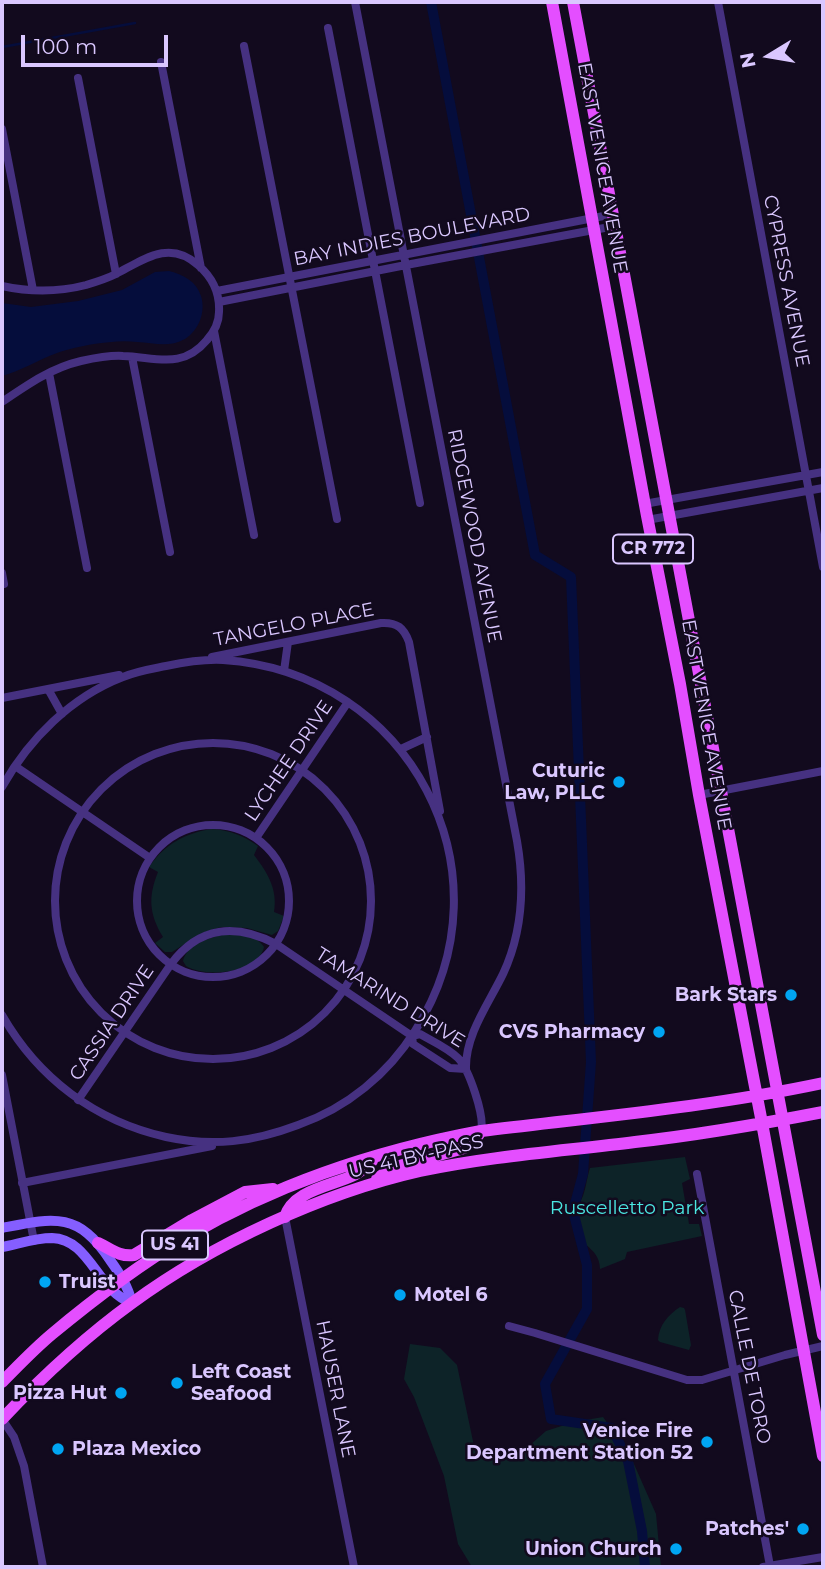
<!DOCTYPE html>
<style>
body{margin:0}
#map{position:relative;width:825px;height:1569px;overflow:hidden;background:#120a1e;font-family:Montserrat,sans-serif}
canvas{display:block}
.frame{position:absolute;inset:0;border:4px solid #dac7ff;pointer-events:none}
.north{position:absolute;left:734px;top:21px;width:70px;height:70px;-webkit-text-stroke:5px #120a1e;paint-order:stroke;rotate:259deg;font-size:19px;font-weight:700;line-height:28px;text-align:center;color:#dac7ff}
.north::after{content:'';display:block;margin:auto;width:24px;height:32px;background:#dac7ff;clip-path:polygon(50% 0,100% 100%,50% 72%,0 100%)}
.scale{position:absolute;left:21px;top:35px;width:147px;height:32px;box-sizing:border-box;border:4px solid #dac7ff;border-top:0;padding-left:9px;font-size:21px;line-height:24px;white-space:nowrap;color:#dac7ff;-webkit-text-stroke:5px #120a1e;paint-order:stroke}
</style>
<div id="map">
<canvas width="825" height="1569"></canvas>
<div class="frame"></div>
<div class="north">N</div>
<div class="scale">100 m</div>
</div>
<script>
const context = document.querySelector('canvas').getContext('2d');
context.lineJoin = 'round';
function fill(path, color) { context.fillStyle = color; context.fill(path, 'evenodd'); }
function strokePath(path, color, width, dash) { context.strokeStyle = color; context.lineWidth = width; context.lineCap = dash ? 'butt' : 'round'; context.setLineDash(dash || []); context.stroke(path); }
function write(font, color, halo, rows, align = 'center') {
  context.font = font + ' Montserrat,sans-serif'; context.lineWidth = 5; context.setLineDash([]); context.textBaseline = 'middle'; context.strokeStyle = halo; context.fillStyle = color; for (const [text, x, y, turn = 0] of rows) {
    context.save(); context.translate(x, y); context.rotate((+turn || 0) * Math.PI / 180); context.textAlign = isNaN(turn) ? turn : align; if (halo) context.strokeText(text, 0, 0); context.fillText(text, 0, 0); context.restore();
  }
}
fill(new Path2D(`
 M212,829C230,830 244,836 258,846L254,855C267,872 278,889 274,912L284,916L278,931L272,935L247,928L221,927L202,933L172,952H165L155,943L163,937C149,914 148,897 158,872L149,867C165,844 185,833 212,829Z
 M223,935C238,935 256,934 264,947C258,974 205,978 186,966L183,961C187,944 209,938 223,935Z
 M685,1157L690,1179L682,1183L689,1224H699L702,1236L627,1252L625,1259L600,1269C600,1245 573,1245 573,1222C573,1212 579,1205 583,1196C586,1188 587,1177 590,1168Z
 M680,1307L684,1308L685,1310L691,1345L689,1350L660,1342L658,1340C659,1325 668,1315 680,1307Z
 M410,1344L440,1348L457,1365L474,1446L496,1462L521,1453L546,1431L574,1422L603,1417L630,1455L656,1514L661,1567H472L458,1544L444,1476L414,1397L404,1379Z`), '#0d2328');
fill(new Path2D(`
 M169,271C184,275 196,281 201,296C206,312 199,330 185,339C169,348 154,343 137,342C123,340 108,342 94,344C82,346 68,349 57,353C38,360 21,371 2,376V303L31,307L78,301L122,290L155,272Z`), '#050d3c');
strokePath(new Path2D(`
 M2,47L135,23`), '#050d3c', 2.5);
strokePath(new Path2D(`
 M431,2L535,555L571,577L591,1062L583,1174L573,1211L587,1265V1309L545,1384L551,1419L612,1428L628,1461L642,1531L645,1567`), '#050d3c', 10);
strokePath(new Path2D(`
 M355,2L517,841C525,887 523,931 503,974C489,1003 465,1035 466,1069
 M718,2L823,567
 M328,28L420,503
 M244,46L337,519
 M161,62L201,268
 M78,78L116,274
 M2,129L33,290
 M2,286C29,292 59,292 86,285C96,282 106,279 116,274C143,260 169,239 198,265C212,277 220,293 219,312C219,323 214,332 207,340C182,370 156,357 123,356C109,355 95,358 81,361C51,368 27,385 2,402
 M217,291L614,214
 M219,302L406,265L615,226
 M214,331L254,535
 M132,357L170,552
 M49,373L87,568
 M644,504L823,472
 M647,520L823,488
 M2,573L4,584
 M212,657L381,623C397,622 404,628 409,642L440,811
 M284,671L288,642
 M48,689L62,714
 M2,698L119,675
 M55 901a158 158 0 1 1 316 0a158 158 0 1 1-316 0Z
 M401,749L427,737
 M15,766L150,858
 M2,787C29,739 71,697 123,677C137,671 151,669 166,666C185,662 203,659 223,660C409,672 516,872 415,1031C388,1074 347,1108 298,1125C253,1142 213,1147 166,1137C95,1121 38,1078 2,1015
 M699,795L823,771
 M137 901a76 76 0 1 1 152 0a76 76 0 1 1-152 0Z
 M256,838L348,702
 M412,1036L413,1044L450,1068L466,1069
 M2,1075L34,1241
 M78,1100L171,964C199,926 236,923 276,944L412,1036L420,1034C432,1041 448,1048 458,1058C469,1069 485,1116 481,1131
 M697,1174L770,1566
 M22,1183L212,1146
 M285,1217L354,1567
 M509,1326L535,1333L687,1380H702L785,1355L823,1346
 M2,1419L14,1437L24,1466L43,1567
 M763,1567L823,1557`), '#463181', 8);
strokePath(new Path2D(`
 M2,1228C53,1218 78,1211 110,1260C120,1274 128,1286 132,1303
 M2,1247C18,1244 35,1238 52,1238C90,1239 97,1291 132,1303`), '#855eff', 10);
strokePath(new Path2D(`
 M552,2L647,516L680,684L699,795L762,1123L823,1456
 M573,2L823,1335
 M377,1179L391,1169L403,1165L464,1148L474,1141L481,1131
 M285,1217C293,1190 332,1186 354,1175C361,1171 367,1166 372,1161
 M98,1243C111,1249 119,1257 134,1255L192,1220L245,1192L273,1189
 M2,1382C18,1366 34,1349 52,1334C94,1299 139,1265 186,1237C276,1184 379,1150 481,1131C596,1117 710,1107 823,1083
 M2,1419C42,1377 85,1337 132,1303C212,1244 323,1193 420,1171C491,1156 563,1151 635,1142C698,1135 761,1124 823,1112`), '#e44eff', 12);
for (const [x, y, r, color] of [
 [619,782,7,"#00a5f2"],
 [791,995,7,"#00a5f2"],
 [659,1032,7,"#00a5f2"],
 [45,1282,7,"#00a5f2"],
 [400,1295,7,"#00a5f2"],
 [177,1383,7,"#00a5f2"],
 [121,1393,7,"#00a5f2"],
 [707,1442,7,"#00a5f2"],
 [58,1449,7,"#00a5f2"],
 [803,1529,7,"#00a5f2"],
 [676,1549,7,"#00a5f2"]
]) { const dot = new Path2D(); dot.arc(x, y, r, 0, 2 * Math.PI); context.fillStyle = color; context.fill(dot); strokePath(dot, '#120a1e', 2.5); }
for (const [x, y, w] of [
 [653,549,80],
 [175,1245,66]
]) { const box = new Path2D(); box.roundRect(x - w / 2, y - 14.5, w, 29, 5); context.fillStyle = '#120a1e'; context.fill(box); strokePath(box, '#dac7ff', 2); }
write('bold 18px', '#dac7ff', null, [
 ["CR 772",653,549],
 ["US 41",175,1245]
]);
write('19px', '#dac7ff', '#120a1e', [
 ["EAST VENICE AVENUE",602,168,80],
 ["BAY INDIES BOULEVARD",412,237,-11],
 ["CYPRESS AVENUE",786,281,79],
 ["RIDGEWOOD AVENUE",474,536,79],
 ["TANGELO PLACE",294,625,-11],
 ["EAST VENICE AVENUE",706,725,80],
 ["LYCHEE DRIVE",289,761,-56],
 ["TAMARIND DRIVE",390,998,32],
 ["CASSIA DRIVE",112,1023,-56],
 ["US 41 BY-PASS",416,1157,-13],
 ["CALLE DE TORO",749,1367,79],
 ["HAUSER LANE",335,1389,79]
]);
write('bold 19px', '#dac7ff', '#120a1e', [
 ["Cuturic",605,771],
 ["Law, PLLC",605,793],
 ["Bark Stars",777,995],
 ["CVS Pharmacy",645,1032],
 ["Truist",59,1282,"left"],
 ["Motel 6",414,1295,"left"],
 ["Left Coast",191,1372,"left"],
 ["Seafood",191,1394,"left"],
 ["Pizza Hut",107,1393],
 ["Venice Fire",693,1431],
 ["Department Station 52",693,1453],
 ["Plaza Mexico",72,1449,"left"],
 ["Patches'",789,1529],
 ["Union Church",662,1549]
], 'right');
write('19px', '#4be7e2', '#120a1e', [
 ["Ruscelletto Park",627,1208]
]);
</script>
